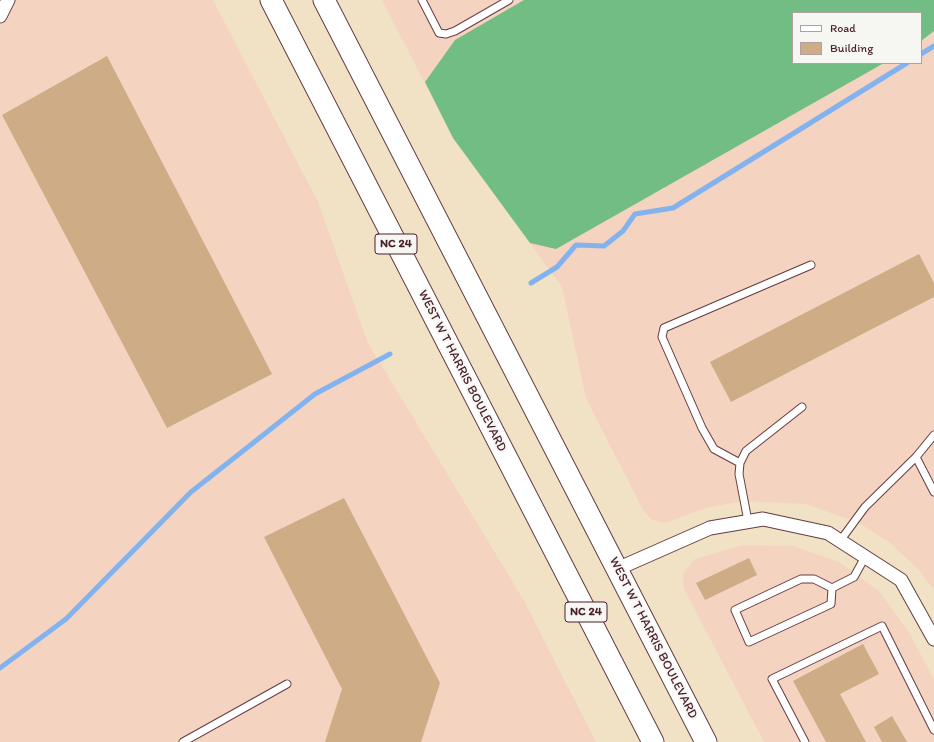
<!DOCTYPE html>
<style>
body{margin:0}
#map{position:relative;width:934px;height:742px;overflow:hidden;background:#f1e2c6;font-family:Itim,sans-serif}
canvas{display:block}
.legend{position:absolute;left:792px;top:12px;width:130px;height:52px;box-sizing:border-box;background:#f6f6f2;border:1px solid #b1a0a2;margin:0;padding:5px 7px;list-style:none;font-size:12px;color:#4a1f2b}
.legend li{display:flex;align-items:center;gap:8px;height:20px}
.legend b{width:20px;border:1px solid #b1a0a2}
</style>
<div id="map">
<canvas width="934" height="742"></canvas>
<ul class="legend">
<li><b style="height:5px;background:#fff"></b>Road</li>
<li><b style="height:11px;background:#cdac86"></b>Building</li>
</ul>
</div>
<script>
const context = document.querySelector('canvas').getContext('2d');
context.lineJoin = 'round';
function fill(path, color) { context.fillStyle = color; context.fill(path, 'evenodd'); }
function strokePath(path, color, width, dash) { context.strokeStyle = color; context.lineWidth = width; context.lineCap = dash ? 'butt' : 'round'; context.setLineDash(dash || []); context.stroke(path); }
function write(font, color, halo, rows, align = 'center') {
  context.font = font + ' Itim,sans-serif'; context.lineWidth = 4; context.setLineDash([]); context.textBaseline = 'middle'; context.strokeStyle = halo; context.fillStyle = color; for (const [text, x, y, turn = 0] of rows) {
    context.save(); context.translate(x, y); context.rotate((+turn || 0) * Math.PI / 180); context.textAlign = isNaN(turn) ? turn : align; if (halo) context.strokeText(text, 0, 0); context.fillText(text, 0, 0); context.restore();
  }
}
fill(new Path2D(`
 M0,0H213L318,202L368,343L523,599L596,742H0Z
 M382,0H934V590L918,569L890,543L859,523L806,504L743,501L706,508L665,523L652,520L643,510L586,398L562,287L453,138ZM793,13H921V63H793Z
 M743,545L793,546L839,562L879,591L909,632L934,680V742H764L684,589L683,573L695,559Z`), '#f4d3c0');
fill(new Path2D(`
 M524,0H934V31L921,41V13H793V63H884L556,249L530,243L453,138L425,82L455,40Z`), '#72bd84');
strokePath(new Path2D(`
 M921,54L934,46
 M531,283L557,267L576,245L604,246L623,231L635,214L673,208L907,63
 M0,668L66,619L191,492L315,394L390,354`), '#83b3ee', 5);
fill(new Path2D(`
 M107,56L272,374L167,428L2,115Z
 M919,254L934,283V297L731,402L710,362Z
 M344,498L440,683L421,742H325L342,689L264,537Z
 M749,558L757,575L705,600L696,583Z
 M863,644L879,674L840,694L866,742H826L793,681Z
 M892,716L907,742H882L874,727Z`), '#cdac86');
const lane = new Path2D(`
 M422,0L439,33L446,34L455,31L509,0
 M916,457L934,492
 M740,463L714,449L702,428L662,337L664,328L811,265
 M748,521L739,474L740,463L746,451L802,407
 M840,541L865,507L916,457L934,435
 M832,588L831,604L749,642L735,610L801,579H814L832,588L854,577L865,557
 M183,742L287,684
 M805,742L772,679L882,626L934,730`);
const street = new Path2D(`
 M0,16L8,0
 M617,569L710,528L763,519L828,533L901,580L934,639`);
const primary = new Path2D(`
 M271,0L653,742
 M324,0L706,742`);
strokePath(lane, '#633c42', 9);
strokePath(street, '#633c42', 15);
strokePath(primary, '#633c42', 23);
strokePath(lane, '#fff', 7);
strokePath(street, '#fff', 13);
strokePath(primary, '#fff', 21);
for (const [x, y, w] of [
 [396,244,42],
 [586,612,42]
]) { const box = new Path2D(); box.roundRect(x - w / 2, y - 10, w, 20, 3); context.fillStyle = '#f6f6f2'; context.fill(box); strokePath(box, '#4a1f2b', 1); }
write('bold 12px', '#4a1f2b', null, [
 ["NC 24",396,244],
 ["NC 24",586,612]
]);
write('13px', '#4a1f2b', '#f6f6f2', [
 ["WEST W T HARRIS BOULEVARD",462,371,63],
 ["WEST W T HARRIS BOULEVARD",653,638,63]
]);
</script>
